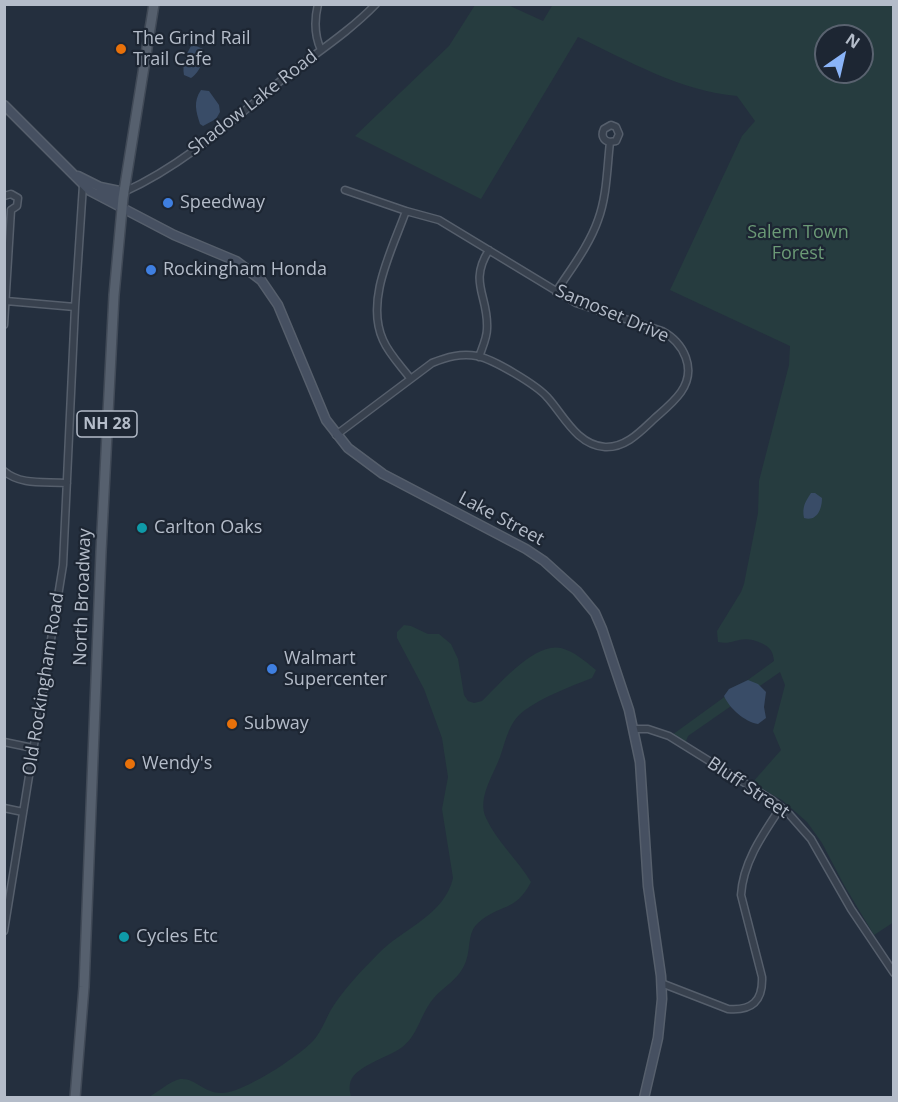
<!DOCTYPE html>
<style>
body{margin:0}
#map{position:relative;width:898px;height:1102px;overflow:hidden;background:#242f3e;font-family:"Open Sans",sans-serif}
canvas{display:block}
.frame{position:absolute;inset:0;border:6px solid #b4bcc9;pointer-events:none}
.north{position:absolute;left:814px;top:24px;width:60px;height:60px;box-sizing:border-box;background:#1d2633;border:2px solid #59626f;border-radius:50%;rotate:34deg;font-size:16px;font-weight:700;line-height:24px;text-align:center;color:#b4bcc9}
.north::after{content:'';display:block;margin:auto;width:21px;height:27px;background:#8ab4f8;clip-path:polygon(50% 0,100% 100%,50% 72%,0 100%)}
</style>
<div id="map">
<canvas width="898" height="1102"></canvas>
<div class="frame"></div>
<div class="north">N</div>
</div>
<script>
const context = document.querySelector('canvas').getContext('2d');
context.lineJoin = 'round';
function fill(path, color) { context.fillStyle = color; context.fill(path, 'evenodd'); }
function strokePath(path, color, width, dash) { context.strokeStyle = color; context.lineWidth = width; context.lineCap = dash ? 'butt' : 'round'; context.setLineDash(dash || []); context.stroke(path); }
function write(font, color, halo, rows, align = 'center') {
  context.font = font + ' "Open Sans",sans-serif'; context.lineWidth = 4.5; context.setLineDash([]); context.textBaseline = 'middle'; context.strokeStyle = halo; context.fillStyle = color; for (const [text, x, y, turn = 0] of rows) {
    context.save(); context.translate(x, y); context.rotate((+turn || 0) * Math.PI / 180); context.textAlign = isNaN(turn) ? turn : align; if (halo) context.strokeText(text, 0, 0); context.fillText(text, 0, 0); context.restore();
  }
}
fill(new Path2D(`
 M553,4L893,5L894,922L874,935L844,885L822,843L807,822L782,800L752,783L781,750L773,731L785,685L780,672L688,736L686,741L689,745L672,735L774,661C773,651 770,647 761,643C740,633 734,646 718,642L717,631L741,592L744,584L758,513L759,481L789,365L790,346L670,290L742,136L755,121L737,96C680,91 629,61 578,37L481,199L355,136L449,46L475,5H508L543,21ZM826,36H862V72H826Z
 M404,625L411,626L428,634H439L451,644L458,659L464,695L468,701L474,703L482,701C499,685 534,642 561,648C575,652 585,661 596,670L592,678C569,687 545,696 525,710C509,721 506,740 500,757C493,776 477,798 486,818C497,842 518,860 531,882C516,912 499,904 478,923C467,933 471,948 466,961C460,979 444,986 433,999C420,1015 418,1036 401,1048C387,1058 352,1067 350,1084C349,1088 350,1093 351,1097H149C158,1092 170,1081 180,1079C199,1077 206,1101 236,1090C258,1082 296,1058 313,1041C323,1030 327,1014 336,1002C347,986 364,968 378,954C402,929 445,915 453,878L442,809L448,777L442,738L424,689L397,638V632Z`), '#263c3f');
fill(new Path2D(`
 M194,45L203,49C206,59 199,73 191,78L184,75C182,64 186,55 191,46Z
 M201,90L209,91L219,105L220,112L216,119L203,126L200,124C196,111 193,102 201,90Z
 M811,493H815L822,498C822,509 817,522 804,518C802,507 805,502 811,493Z
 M748,680L758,684L766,692L764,707L766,718L758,724C745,722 729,708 724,696L729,689Z`), '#394c67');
const street = new Path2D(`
 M318,4C314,21 314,35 321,50
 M124,192C186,164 237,116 289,74C319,51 350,31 376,4
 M4,196L11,194L18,198L17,206L11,210
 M406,211C392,250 365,300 383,340C389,354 401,366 410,378
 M556,292C570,270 589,246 598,220C607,196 607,168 610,142L616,141L619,134L616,127L611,125L604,129C601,135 603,141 610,142
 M6,301L75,307
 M4,325L11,210
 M479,357C482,348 487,338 487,329C489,296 468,283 489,250
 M336,435L432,363C447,357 461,353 477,356C493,359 537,385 548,398C564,416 577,445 605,447C626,448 641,431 655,418C664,410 674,402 681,392C697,369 684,343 662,331L576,303L439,220L406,211L345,190
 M4,471C21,486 47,481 67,483
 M634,729H648L669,736L772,800L789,814L811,839L851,909L894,973
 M4,742L33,748
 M4,808L23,812
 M4,931L63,565L75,307L83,185
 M661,983L728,1009C752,1011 763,1001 762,977L741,895C743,862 763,834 781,807`);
const secondary = new Path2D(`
 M4,105L90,191L174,235L236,261L261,280L278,305L326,420L348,448L383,474L526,549L544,561L577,591L595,613L602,629L629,710L640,762L648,886L661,976L662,999L658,1038L644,1098
 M78,176L100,187L124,192
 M99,194L123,198`);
const primary = new Path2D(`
 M75,1098L84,987L101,552L114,295L123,198L154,4`);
strokePath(street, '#565f6c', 9);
strokePath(secondary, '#565f6c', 11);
strokePath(primary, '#414a57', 12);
strokePath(street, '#38414e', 6);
strokePath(secondary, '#465061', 8);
strokePath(primary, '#56606e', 9);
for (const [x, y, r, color] of [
 [121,49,6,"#e8710a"],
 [168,203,6,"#3f7fe0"],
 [151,270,6,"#3f7fe0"],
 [142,528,6,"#0f9aa8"],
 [272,669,6,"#3f7fe0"],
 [232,724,6,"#e8710a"],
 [130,764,6,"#e8710a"],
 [124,937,6,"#0f9aa8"]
]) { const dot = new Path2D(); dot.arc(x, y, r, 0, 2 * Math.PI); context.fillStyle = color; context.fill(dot); strokePath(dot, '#1d2633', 2); }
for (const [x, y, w] of [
 [107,424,60]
]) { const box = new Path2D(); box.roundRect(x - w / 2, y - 13, w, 26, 4.5); context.fillStyle = '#1d2633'; context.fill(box); strokePath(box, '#b4bcc9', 1.5); }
write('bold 16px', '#b4bcc9', null, [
 ["NH 28",107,424]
]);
write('18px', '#b4bcc9', '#1d2633', [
 ["The Grind Rail",133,39],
 ["Trail Cafe",133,60],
 ["Speedway",180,203],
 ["Rockingham Honda",163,270],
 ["Carlton Oaks",154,528],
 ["Walmart",284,659],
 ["Supercenter",284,680],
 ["Subway",244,724],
 ["Wendy's",142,764],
 ["Cycles Etc",136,937]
], 'left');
write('18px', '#b4bcc9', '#1d2633', [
 ["Shadow Lake Road",253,103,-38],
 ["Samoset Drive",612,314,23],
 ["Lake Street",501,519,28],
 ["North Broadway",83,597,-88],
 ["Old Rockingham Road",44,684,-81],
 ["Bluff Street",748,788,34]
]);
write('18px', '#6b9a76', '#1d2633', [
 ["Salem Town",798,233],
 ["Forest",798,254]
]);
</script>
